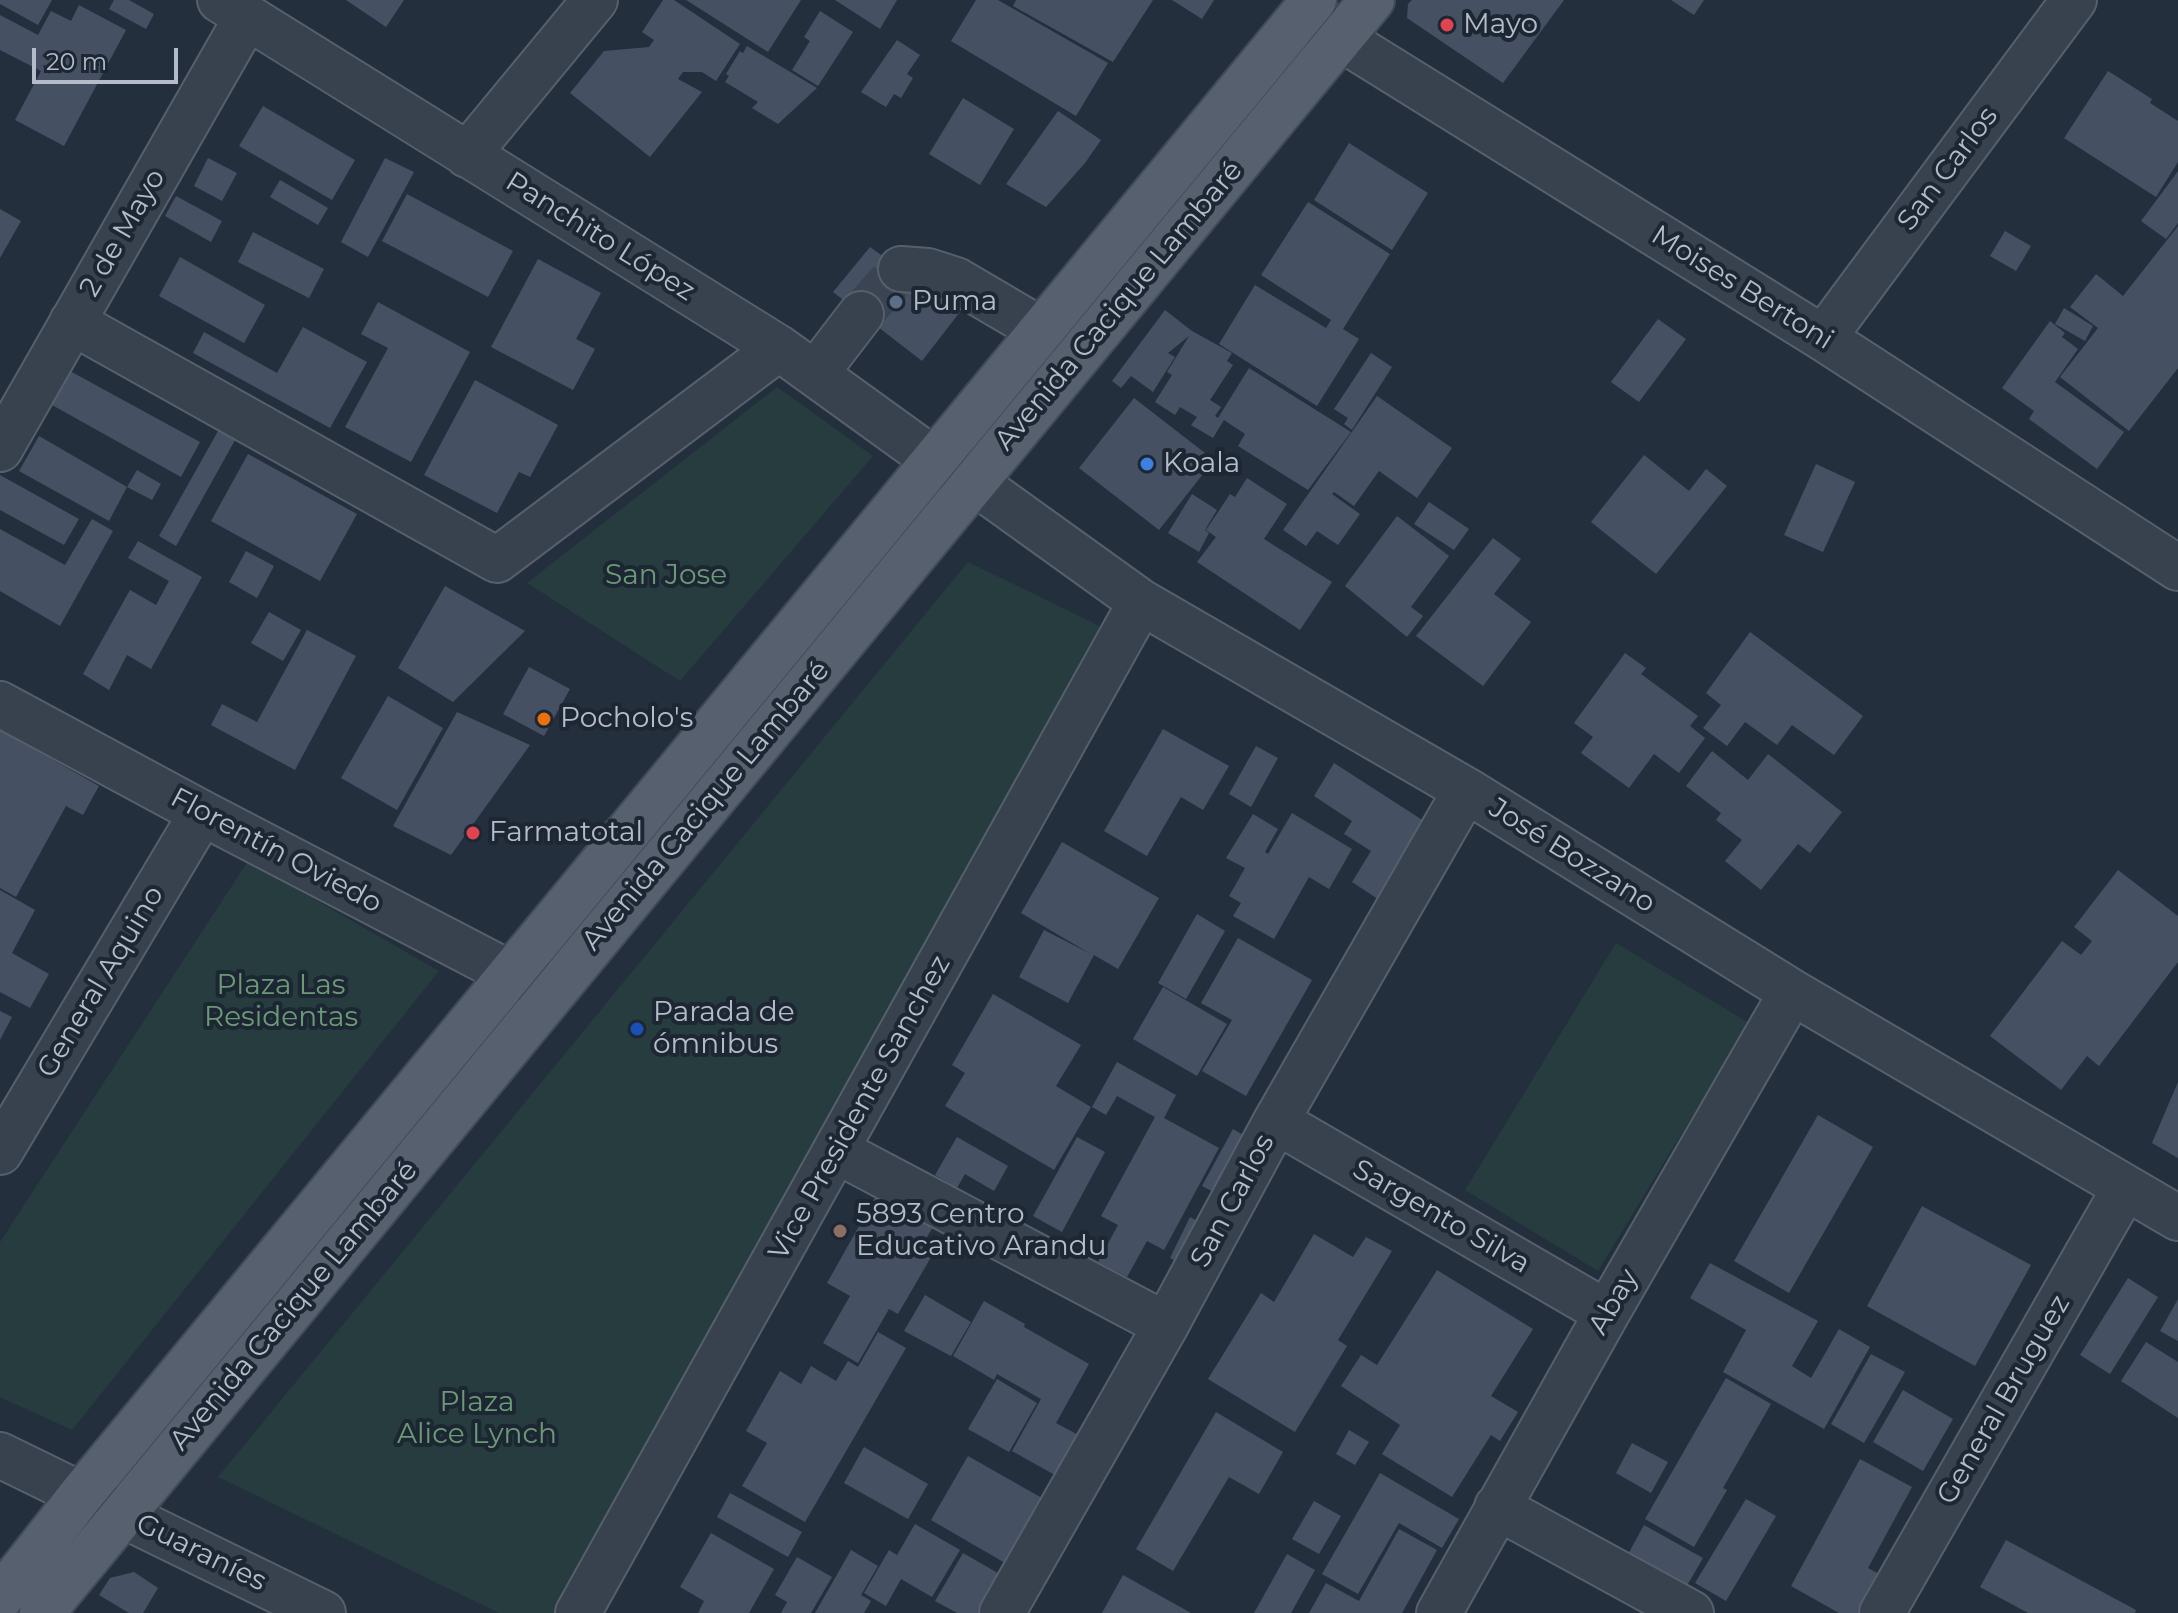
<!DOCTYPE html>
<meta charset="utf-8">
<style>
body{margin:0}
#map{position:relative;width:2178px;height:1613px;overflow:hidden;background:#242f3e;font-family:Montserrat,sans-serif}
canvas{display:block}
.scale{position:absolute;left:32px;top:48px;width:146px;height:36px;box-sizing:border-box;border:4px solid #b4bcc9;border-top:0;padding-left:10px;font-size:24px;line-height:28px;white-space:nowrap;color:#b4bcc9;-webkit-text-stroke:6px #1d2633;paint-order:stroke}
</style>
<div id="map">
<canvas width="2178" height="1613"></canvas>
<div class="scale">20 m</div>
</div>
<script>
const context = document.querySelector('canvas').getContext('2d');
context.lineJoin = 'round';
function fill(path, color) { context.fillStyle = color; context.fill(path, 'evenodd'); }
function strokePath(path, color, width, dash) { context.strokeStyle = color; context.lineWidth = width; context.lineCap = dash ? 'butt' : 'round'; context.setLineDash(dash || []); context.stroke(path); }
function write(font, color, halo, rows, align = 'center') {
  context.font = font + ' Montserrat,sans-serif'; context.lineWidth = 8; context.setLineDash([]); context.textBaseline = 'middle'; context.strokeStyle = halo; context.fillStyle = color; for (const [text, x, y, turn = 0] of rows) {
    context.save(); context.translate(x, y); context.rotate((+turn || 0) * Math.PI / 180); context.textAlign = isNaN(turn) ? turn : align; if (halo) context.strokeText(text, 0, 0); context.fillText(text, 0, 0); context.restore();
  }
}
fill(new Path2D(`
 M777,387L873,456L680,681L527,583Z
 M968,562L1100,626L557,1613H499L218,1477Z
 M248,861L439,971L72,1430L0,1397V1242Z
 M1616,943L1749,1023L1598,1271L1465,1190Z`), '#263c3f');
fill(new Path2D(`
 M0,0H52L38,25L0,4Z
 M114,0H129L154,14L146,29L109,9Z
 M346,0H404L386,27Z
 M663,0H674L740,44L716,81L702,72H683L678,79L702,92L650,157L570,93L604,51L649,47L654,40L642,32Z
 M686,0H801L768,52Z
 M835,0H897L880,29Z
 M976,0H998L1108,63L1076,116L951,41Z
 M1016,0H1153L1113,62L1013,6Z
 M1172,0H1214L1202,19Z
 M1412,0H1564L1503,83L1407,18L1408,4Z
 M1671,0H1704L1694,15Z
 M79,5L126,30L64,146L15,120L41,71L0,50V15L38,35L51,11L71,21Z
 M820,11L853,32L818,86L792,70L810,41L804,37Z
 M897,40L920,55L907,74L913,78L901,98L894,94L886,107L861,92Z
 M747,46L817,88L778,124L752,108L758,102L725,82L729,76L726,74L740,51L743,53Z
 M2108,71L2152,99L2150,103L2178,121V162L2156,197L2064,138Z
 M963,98L1014,129L980,185L929,154Z
 M263,106L355,160L332,200L239,146Z
 M1058,111L1101,140L1085,163L1046,207L1006,184Z
 M1349,143L1428,193L1392,250L1314,200Z
 M208,158L237,173L222,201L194,186Z
 M385,158L414,172L368,257L341,242Z
 M2178,171V223L2166,239L2141,221Z
 M280,180L328,208L318,225L270,197Z
 M407,194L513,251L488,297L382,241Z
 M176,196L222,221L211,242L165,216Z
 M1308,202L1390,254L1343,329L1359,339L1317,406L1219,344L1255,285L1326,328L1331,320L1261,275Z
 M0,209L21,221L0,258Z
 M2178,226V368L2129,431L2060,377L2098,328L2070,307L2096,274L2123,296Z
 M2005,231L2031,246L2016,271L1990,256Z
 M253,232L324,269L309,298L238,262Z
 M870,247L960,312L922,361L833,292Z
 M180,257L265,305L244,343L159,296Z
 M538,259L601,293L576,339L595,349L573,390L491,347Z
 M378,302L470,352L411,462L345,427L388,348L361,334Z
 M2064,308L2093,326L2085,341L2055,324Z
 M1165,310L1192,331L1232,353L1227,361L1233,365L1210,400L1221,407L1215,416L1218,418L1249,368L1351,432L1308,490L1238,446L1245,434L1224,420L1213,438L1191,425L1197,417L1180,407L1175,415L1155,402L1172,375L1167,372L1189,336L1168,353L1175,357L1153,392L1131,376L1121,388L1112,381Z
 M1658,319L1686,339L1639,402L1611,382Z
 M2050,321L2065,333L2062,337L2078,349L2055,382L2124,432L2097,469L2029,419L2034,411L2002,388Z
 M303,327L367,362L330,428L193,353L204,332L277,373Z
 M1371,353L1392,367L1352,430L1344,424L1348,418L1334,409Z
 M70,371L200,442L181,477L52,405Z
 M475,380L558,425L530,477L519,472L497,513L424,475Z
 M1377,396L1452,448L1417,498L1379,471L1354,506L1334,492L1332,494L1360,514L1338,545L1317,531L1306,546L1283,530Z
 M1134,398L1214,460L1159,530L1079,468Z
 M222,424L239,433L176,546L159,536Z
 M39,436L127,487L109,521L19,471Z
 M248,454L357,514L320,581L211,521Z
 M1644,455L1689,491L1706,469L1727,486L1656,574L1591,522Z
 M1816,464L1855,482L1823,552L1784,535Z
 M137,470L161,484L152,500L127,487Z
 M0,475L79,519L64,545L0,510Z
 M1247,478L1287,504L1264,539L1332,582L1300,630L1197,562L1216,537L1206,530L1230,494L1235,497Z
 M1192,494L1217,510L1205,530L1209,533L1199,552L1168,533Z
 M1429,502L1469,529L1454,550L1414,524Z
 M1397,516L1449,556L1411,607L1423,616L1407,637L1345,586Z
 M92,519L113,531L60,626L0,591V529L65,565Z
 M1493,538L1521,559L1494,594L1531,622L1483,686L1416,636Z
 M138,541L202,577L151,669L127,655L109,690L83,674L130,590L156,605L169,581L128,558Z
 M246,551L274,566L257,598L229,582Z
 M445,586L525,631L453,702L398,668Z
 M269,612L301,630L283,661L251,643Z
 M307,630L356,656L295,770L211,725L222,704L257,722Z
 M1750,632L1863,716L1834,755L1792,725L1777,745L1745,722L1727,746L1703,728L1721,705L1706,693Z
 M1625,653L1646,668L1641,674L1698,716L1690,726L1705,738L1679,773L1654,754L1629,788L1581,753L1593,737L1574,723Z
 M529,667L570,689L544,736L503,714Z
 M388,696L443,728L397,810L341,778Z
 M457,712L530,745L451,855L393,826Z
 M1163,729L1229,766L1203,810L1181,797L1147,856L1104,831Z
 M0,730L99,786L83,815L66,806L16,897L0,888Z
 M1256,746L1278,758L1251,807L1229,794Z
 M1712,751L1748,780L1768,754L1842,812L1810,853L1798,844L1761,890L1725,861L1742,840L1716,820L1721,813L1686,786Z
 M1334,763L1427,823L1378,899L1352,882L1371,851L1344,834L1352,821L1314,796Z
 M1292,813L1352,849L1329,889L1309,877L1274,939L1233,916L1241,903L1229,896L1245,868L1226,858L1253,814L1278,829L1265,852L1268,854Z
 M1062,842L1159,898L1118,969L1094,955L1068,1003L1019,977L1044,930L1091,954L1021,913Z
 M2118,870L2178,916V962L2099,1066L2087,1056L2061,1090L1990,1036L2062,941L2081,955L2092,941L2074,927Z
 M0,890L35,910L12,953L49,974L30,1008L0,992Z
 M1197,914L1225,931L1186,999L1158,983Z
 M1238,938L1312,980L1246,1096L1202,1071L1232,1020L1201,1003Z
 M1163,987L1227,1024L1197,1076L1133,1039Z
 M993,994L1081,1045L1056,1086L1091,1107L1054,1170L945,1106L965,1073L952,1065Z
 M0,1011L12,1017L0,1040Z
 M1117,1062L1176,1095L1164,1118L1219,1148L1164,1250L1147,1241L1127,1277L1098,1262L1118,1225L1101,1216L1155,1117L1117,1096L1106,1115L1092,1107Z
 M2178,1082V1158L2152,1143Z
 M1818,1115L1873,1147L1789,1293L1734,1261Z
 M1233,1129L1259,1144L1227,1199L1202,1186Z
 M957,1137L1008,1166L994,1191L965,1174L957,1188L935,1175Z
 M1077,1137L1105,1152L1062,1232L1033,1216Z
 M877,1194L933,1227L922,1245L934,1252L898,1314L889,1309L858,1363L823,1343L850,1296L827,1283Z
 M1922,1206L2031,1265L1975,1366L1867,1306Z
 M1190,1217L1207,1226L1186,1266L1170,1258Z
 M1314,1234L1353,1257L1366,1237L1392,1251L1338,1340L1347,1346L1295,1432L1208,1379L1261,1293L1274,1302Z
 M1710,1263L1818,1321L1792,1366L1811,1378L1839,1329L1870,1347L1824,1429L1723,1372L1746,1330L1690,1298Z
 M1437,1270L1533,1329L1491,1396L1518,1412L1500,1441L1491,1435L1452,1497L1382,1454L1400,1425L1341,1386L1361,1355L1377,1365Z
 M2128,1278L2158,1297L2110,1374L2080,1355Z
 M925,1295L971,1322L951,1356L904,1331Z
 M2178,1299V1341L2160,1331Z
 M984,1301L1025,1324L1024,1327L1089,1364L1056,1423L1084,1438L1062,1479L1012,1451L1041,1399L997,1374L994,1380L953,1356Z
 M878,1332L906,1348L805,1522L742,1486L767,1443L746,1431L780,1371L801,1384L811,1366L836,1381L848,1361L858,1367Z
 M2146,1342L2178,1362V1418L2121,1381Z
 M1871,1354L1905,1372L1864,1443L1831,1424Z
 M1726,1378L1771,1404L1723,1488L1727,1490L1694,1547L1645,1519Z
 M997,1379L1037,1403L1009,1452L968,1429Z
 M1903,1390L1953,1419L1923,1471L1873,1442Z
 M1216,1412L1283,1452L1259,1494L1229,1477L1173,1571L1136,1549Z
 M1349,1430L1369,1442L1355,1465L1336,1454Z
 M1632,1443L1668,1462L1651,1493L1616,1473Z
 M864,1447L928,1484L908,1519L844,1483Z
 M968,1456L1049,1502L1012,1567L931,1520Z
 M1860,1459L1912,1487L1868,1568L1881,1575L1860,1613H1839L1791,1586Z
 M1380,1473L1459,1519L1442,1548L1399,1523L1358,1594L1322,1574Z
 M730,1493L802,1532L788,1557L717,1517Z
 M1746,1499L1776,1516L1726,1601L1695,1583Z
 M1314,1501L1341,1516L1319,1554L1292,1539Z
 M915,1524L960,1550L932,1597L901,1579L886,1606L864,1593L889,1550L897,1555Z
 M1644,1525L1703,1558L1685,1589L1627,1556Z
 M1399,1529L1437,1550L1402,1613H1309L1326,1583L1359,1601Z
 M711,1533L774,1569L749,1613H698L704,1601L680,1587Z
 M2006,1540L2136,1610L2135,1613H2028L1980,1587Z
 M851,1550L878,1566L861,1595L871,1601L864,1613H815Z
 M963,1553L1003,1576L981,1613H957L935,1601Z
 M1287,1554L1315,1570L1291,1613H1254Z
 M797,1557L832,1577L811,1613H781L787,1602L775,1595Z
 M134,1572L158,1588L143,1613H129L99,1595L110,1578Z
 M1123,1575L1191,1613H1102Z`), '#455162');
strokePath(new Path2D(`
 M861,314L901,269`), '#3a4453', 44, [44, 22]);
const minor = new Path2D(`
 M220,0L779,348L934,460L974,482L1141,602L1466,790L1792,992L2178,1218
 M1308,18L1823,338L2178,568
 M467,155L595,0
 M901,269L928,271L956,280L1041,330
 M72,322L497,560L779,348
 M1823,338L2074,0
 M815,374L861,314
 M0,449L247,17
 M0,704L202,813L511,974L546,985
 M1276,1121L1607,1313
 M837,1151L1166,1325
 M0,1152L202,813
 M0,1455L323,1613
 M1497,1507L1691,1613
 M578,1613L1141,602
 M1002,1613L1166,1325L1276,1121L1466,790
 M1439,1613L1607,1313L1792,992
 M1882,1613L2125,1188`);
const major = new Path2D(`
 M0,1598L81,1495L1314,0
 M42,1613L1372,0`);
strokePath(minor, '#565f6c', 48);
strokePath(major, '#414a57', 48);
strokePath(minor, '#38414e', 44);
strokePath(major, '#56606e', 44);
for (const [x, y, r, color] of [
 [1447,25,8,"#e0444e"],
 [896,302,8,"#5c6f8a"],
 [1147,464,8,"#3f7fe0"],
 [544,719,8,"#e8710a"],
 [473,833,8,"#e0444e"],
 [637,1029,8,"#1a4fb4"],
 [840,1231,8,"#8d6e63"]
]) { const dot = new Path2D(); dot.arc(x, y, r, 0, 2 * Math.PI); context.fillStyle = color; context.fill(dot); strokePath(dot, '#1d2633', 3); }
write('28px', '#b4bcc9', '#1d2633', [
 ["Mayo",1463,25],
 ["Puma",912,302],
 ["Koala",1163,464],
 ["Pocholo's",560,719],
 ["Farmatotal",489,833],
 ["Parada de",653,1013],
 ["ómnibus",653,1045],
 ["5893 Centro",856,1215],
 ["Educativo Arandu",856,1247]
], 'left');
write('28px', '#b4bcc9', '#1d2633', [
 ["San Carlos",1948,169,-53],
 ["2 de Mayo",123,233,-60],
 ["Panchito López",600,237,32],
 ["Moises Bertoni",1742,288,32],
 ["Avenida Cacique Lambaré",1119,306,-50],
 ["Avenida Cacique Lambaré",706,806,-50],
 ["Florentín Oviedo",276,851,28],
 ["José Bozzano",1572,856,32],
 ["General Aquino",101,982,-59],
 ["Vice Presidente Sanchez",860,1108,-61],
 ["San Carlos",1233,1201,-62],
 ["Sargento Silva",1441,1217,30],
 ["Abay",1614,1302,-60],
 ["Avenida Cacique Lambaré",294,1306,-50],
 ["General Bruguez",2004,1400,-60],
 ["Guaraníes",201,1553,26]
]);
write('28px', '#6b9a76', '#1d2633', [
 ["San Jose",666,576],
 ["Plaza Las",281,986],
 ["Residentas",281,1018],
 ["Plaza",477,1403],
 ["Alice Lynch",477,1435]
]);
</script>
